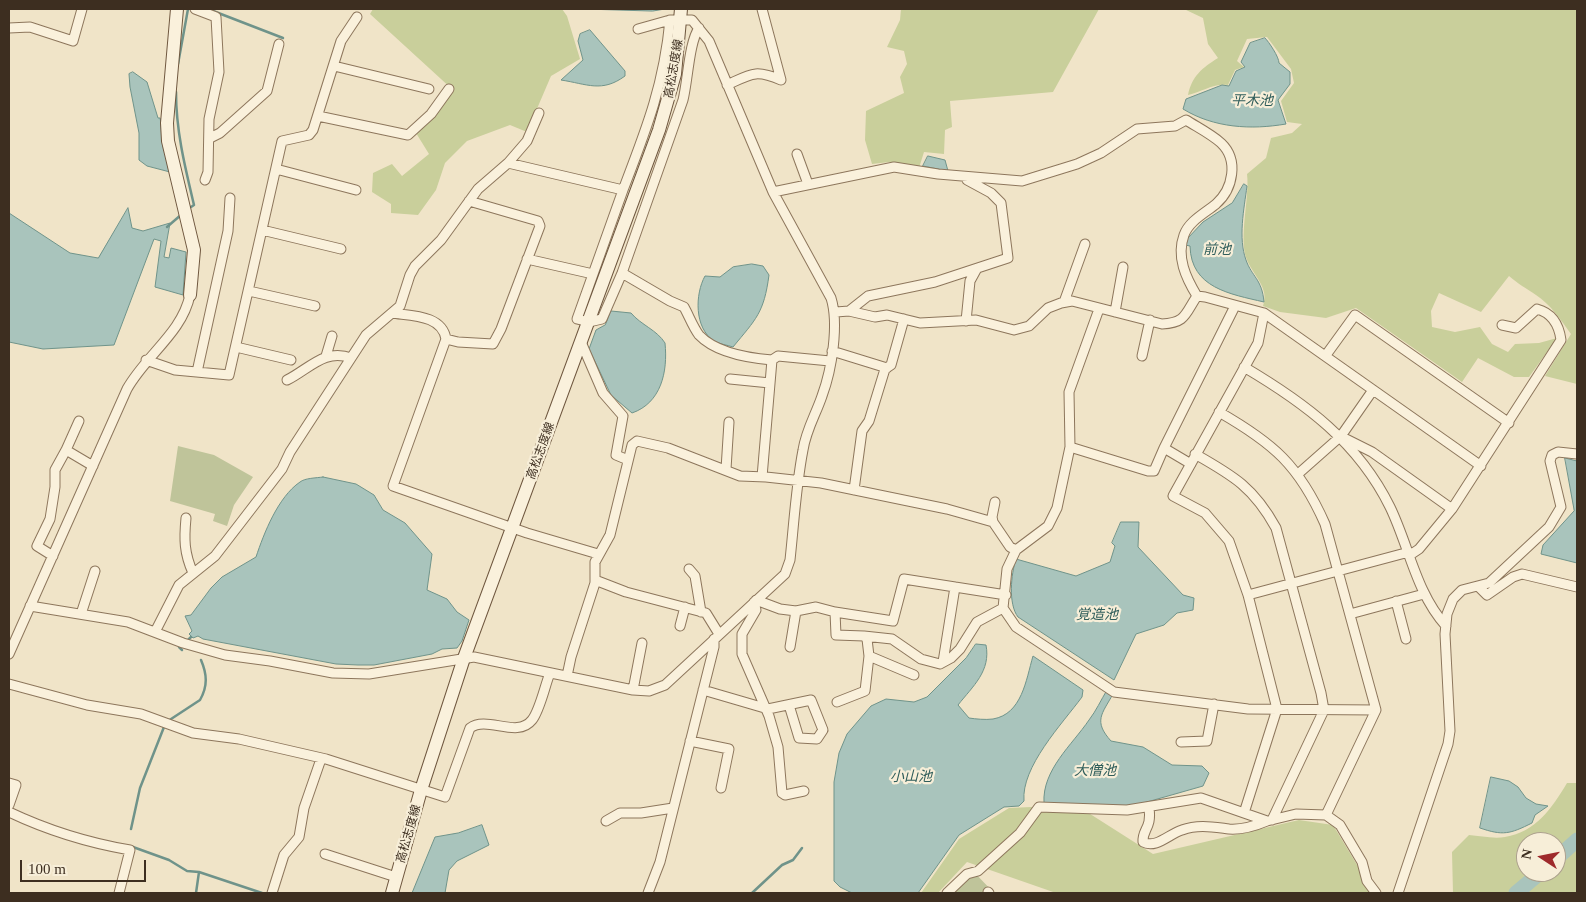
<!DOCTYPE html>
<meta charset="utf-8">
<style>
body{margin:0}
#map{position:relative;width:1586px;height:902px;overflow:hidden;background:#f0e4c8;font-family:"Times New Roman",serif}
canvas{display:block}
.frame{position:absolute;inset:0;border:10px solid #3d2e20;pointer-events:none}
.north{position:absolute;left:1516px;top:832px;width:50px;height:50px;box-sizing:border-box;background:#f7eed8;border:1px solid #ada18e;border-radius:50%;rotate:281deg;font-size:14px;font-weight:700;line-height:20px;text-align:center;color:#3d2e20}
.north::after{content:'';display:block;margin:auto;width:18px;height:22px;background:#9e2a2b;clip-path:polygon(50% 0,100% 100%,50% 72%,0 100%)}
.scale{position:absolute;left:20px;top:860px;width:126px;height:22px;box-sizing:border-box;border:2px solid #3d2e20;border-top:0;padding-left:6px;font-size:15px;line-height:18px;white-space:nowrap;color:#3d2e20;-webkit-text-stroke:4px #f7eed8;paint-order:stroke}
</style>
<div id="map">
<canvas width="1586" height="902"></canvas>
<div class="frame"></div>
<div class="north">N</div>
<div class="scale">100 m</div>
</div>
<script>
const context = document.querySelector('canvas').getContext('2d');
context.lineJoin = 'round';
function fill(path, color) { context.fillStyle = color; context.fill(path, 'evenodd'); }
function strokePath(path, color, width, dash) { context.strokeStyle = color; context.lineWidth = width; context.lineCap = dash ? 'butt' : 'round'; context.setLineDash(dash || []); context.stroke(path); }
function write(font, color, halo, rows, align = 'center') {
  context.font = font + ' "Times New Roman","Noto Sans JP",serif'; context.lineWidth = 4.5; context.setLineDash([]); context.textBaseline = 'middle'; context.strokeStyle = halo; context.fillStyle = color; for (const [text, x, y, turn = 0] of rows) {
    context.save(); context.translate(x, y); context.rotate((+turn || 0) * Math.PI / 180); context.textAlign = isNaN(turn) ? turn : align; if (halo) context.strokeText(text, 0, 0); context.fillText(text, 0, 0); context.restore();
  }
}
fill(new Path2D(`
 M373,9H562L567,16L580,59L551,76L527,132L510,125L467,141L445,163L436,190L418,215L391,213V204L372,192L373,173L392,164L402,176L429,154L416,133L453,90L370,14Z
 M901,9H1099L1053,92L950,101L952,127L945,130L944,154L924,152L919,168L889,162L872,164L865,140L866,111L904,93L900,77L907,64L904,51L887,47L900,20Z
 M1184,9H1577V384L1545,376L1571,334C1561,320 1550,304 1536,295C1526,288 1518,284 1509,276L1481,312L1439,293L1431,311L1432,327L1455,332L1480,327L1492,344L1508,352L1515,344L1539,343L1557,338L1529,377H1514L1478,358L1462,382L1356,308L1326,318L1280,312L1263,306C1270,288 1253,275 1247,260C1238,239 1250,197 1247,174L1266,158L1271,138L1292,133L1302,124L1287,122L1281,101L1294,83L1291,69L1267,37L1247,39L1237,61L1244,67L1235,70L1228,85C1213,83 1202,92 1188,95C1192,76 1202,68 1218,58L1208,44L1203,18Z
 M1567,783H1577V893H1453L1452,852L1469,835C1480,836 1494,839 1505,837C1536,832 1552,808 1567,783ZM1526,842H1556V872H1526Z
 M1076,805L1153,854L1299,820L1333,825L1374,893H1056L967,862L938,893H921L959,839L1009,808Z`), '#c9cf9b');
fill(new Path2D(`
 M178,446L214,455L253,477L234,505L227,526L213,521L215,514L170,501Z
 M973,871L994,893H952Z`), '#bfc49a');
const water = new Path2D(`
 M585,9H665L653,11Z
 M590,30L625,71V76C602,93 587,84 561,80L583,60L578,41L580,34Z
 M1265,38C1269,42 1279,57 1279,63L1290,72V84L1278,100L1286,124C1251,130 1214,128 1183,109L1186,99L1222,85L1229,86L1236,71L1245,67L1241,62L1250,43Z
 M133,72L147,82L158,118H160L170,172L147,166L139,160V133L130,87L129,74Z
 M928,156L945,160L948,171L923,166Z
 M1244,184L1247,186C1244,209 1238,238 1246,260C1252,277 1262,279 1264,302C1230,294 1191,288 1190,246L1185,245L1187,239L1203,222L1232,203Z
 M128,208L132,228L143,231L170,223L164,257L169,258L171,248L186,252L183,295L155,287L161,241L154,239L114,345L43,349L9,342V213L70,253L98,258Z
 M752,264L763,266L769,275C764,313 756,319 733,347C727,345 719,344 714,341C694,328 695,294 705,276L720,277L733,267Z
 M611,311L631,313C641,325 657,330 665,343C668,372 661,403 632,413L611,395L589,349L596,330L605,325Z
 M1565,458L1577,461V563L1541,554L1543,545L1574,511Z
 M323,477L356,484L374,495L383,510L405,523L432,554L427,590L447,599L457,612L469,620L462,641L457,648L442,649L432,654L374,665H358L336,664L203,639L198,636L193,638L189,634L192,631L185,616L191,615L211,588L222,577L256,557C264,533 278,497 300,482C305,478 316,478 323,477Z
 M1121,522H1139L1138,547L1183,595L1194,598L1193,610L1177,613L1164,625L1136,634L1114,680L1018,617C1008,604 1011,574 1016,559L1076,576L1110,562L1115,546L1112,543Z
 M976,644L986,645C991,671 973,686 958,705L969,718C976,719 985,720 993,719C1022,714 1026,680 1033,656L1083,690L1082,697C1062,724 1021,767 1024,801L1019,806L1004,807L959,835L918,893H852L840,887L834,881V782L839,753L847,734L871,706L886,699L914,702L927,697L966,658Z
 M1107,690L1113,694C1102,714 1093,721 1111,741L1143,747L1172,765L1202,766L1209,773L1203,786L1133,806L1044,803C1042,770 1072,745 1089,720C1096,711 1101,700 1107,690Z
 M1491,777L1509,781L1518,787L1526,798L1536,804L1548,806L1535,815L1532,823C1510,834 1503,836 1480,828Z
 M482,825L489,845L457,861L449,870L445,893H412L435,837L458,833Z`);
fill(water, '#a9c4bc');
strokePath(water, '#6f938a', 1);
strokePath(new Path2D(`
 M208,9L283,38
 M178,64L188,9
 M176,92C176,131 185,167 194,205L188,209
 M167,227L182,214
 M188,640L191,637
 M179,647L182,650
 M168,721L200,700C208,686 207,674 201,660
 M131,829L140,788L164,727
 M133,847L169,860L187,871L199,872
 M196,893L199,872L262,893
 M752,893L782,865L793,860L802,848`), '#6f938a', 2.5);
strokePath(new Path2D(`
 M1556,859L1577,840
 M1516,893L1541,872`), '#a9c4bc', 15);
const street = new Path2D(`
 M195,9L216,17L219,72L209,119L208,172L205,180
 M9,28L30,27L73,41L82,9
 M638,29L670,20
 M334,66L429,89
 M727,85C751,74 755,69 781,80L762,9
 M318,116L408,135L431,114L449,89
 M210,138L220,133L267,91L279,44
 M797,154L808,184
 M508,163L527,141L539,113
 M276,169L356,190
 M623,190L577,319L589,322L602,319L622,273L683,100C688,80 689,42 699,28
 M773,192L894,167L938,174L1022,181L1077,164L1101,153L1137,129L1175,126L1186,120C1197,127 1211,134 1221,143C1239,160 1233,189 1216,204C1205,213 1189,221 1184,235C1176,257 1186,278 1197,296
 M262,230L341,249
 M527,259L593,274
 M622,273L670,301L684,307C689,316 693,327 699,335C716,353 748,358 772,360
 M249,291L315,306
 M1064,302L1085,244
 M1099,309L1069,392L1070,447L1057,508L1048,526L1016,550L1007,569L1003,608L1016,627L1114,692L1248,709L1376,710
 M849,311L868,296L935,282L1008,258L1001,203L991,193L967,180
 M836,312L849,311L875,317L887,315L920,323L976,320L1014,330L1029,326L1048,308L1061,303L1072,301L1162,324C1186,323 1185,314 1197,296L1205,297L1264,313L1481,466
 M1115,312L1123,267
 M392,313C412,316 442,315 446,339L393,486L527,533L598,554
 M966,321L970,281L976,270
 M446,339L458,342L493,344L501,329L540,226L538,221L469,201
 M581,342L603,393L623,416L616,455L628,460
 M236,347L291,360
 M832,351L887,368
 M1326,355L1355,315L1509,423
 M326,356L332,336
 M1142,356L1150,320
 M146,360L175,370L229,375L282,141L309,135L313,130L341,41L357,17
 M1244,367C1305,403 1358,442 1390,507C1409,546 1416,593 1446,626
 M197,372L228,231L230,198
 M730,379L770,383
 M287,380C309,369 325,348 351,358
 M1219,412C1273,443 1299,465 1325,524L1376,710L1326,815
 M79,421L66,450L93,466
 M1344,438L1372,452L1452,509
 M1070,447L1148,471H1154L1164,448L1191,464
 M1164,448L1235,306
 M1195,454C1234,476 1254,488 1276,528L1321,693L1324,710L1272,820
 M726,469L729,422
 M1298,474L1341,436L1373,390
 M762,477L772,360L778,356L830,361
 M854,490L862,431L869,421L885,369L891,365L904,319
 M186,518C184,539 184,553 193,573
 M993,522L992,517L995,502
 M1410,555L1419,549L1452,509L1561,340C1559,325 1552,313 1537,309L1516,328L1502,325
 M53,556L37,546L50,519L55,487V470L66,450
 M689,569L695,576L701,612
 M595,580L626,592L706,613L719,634
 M1478,586L1487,595L1513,577L1522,574L1577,587
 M1248,595L1409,552
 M756,600L780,609L796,611L816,607L835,612L893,621L904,579L1006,595
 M1396,601L1406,639
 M754,602L756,610L742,634V654L769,716L778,747L782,793L785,795L804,791
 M30,606L128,622L183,643L225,655L270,661L333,673L369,674L474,657L633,690L649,691L665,685L785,574L790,560C794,523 796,486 803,450C806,430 816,414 822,396C832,369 839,324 831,298L773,192L709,41L692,20H670C664,85 646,130 623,190L508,163L478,189L441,240L415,266L410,275L400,306L366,335L290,452L282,469L215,556L179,585L155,632
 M835,612L836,635L864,636L867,639L869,656L865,691L837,702
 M81,614L95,571
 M1350,614L1424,594
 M680,626L685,607
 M864,636L892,639L921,659L940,664L951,658L960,649L977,622L1003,608
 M790,647L796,611
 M9,654L127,389C146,355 182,333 190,295
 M869,656L914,675
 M943,662L955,587
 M567,676L571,657L595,583V562L610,535L632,445L637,441L668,448L740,476L766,477L821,483L947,509L993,522L1010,547L1016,550
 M9,684L87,705L141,714L193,733L239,739L326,759L445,797L470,728C487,715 517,739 532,720C540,710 545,685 550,673
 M633,690L642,643
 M703,690L768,709L811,700L823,730L817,739L799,738L789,705
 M690,741L729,749L721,788
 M1181,742L1207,741L1214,704
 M9,783L16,785L9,805
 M1149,808C1152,829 1142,829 1143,842C1156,849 1169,834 1182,830C1198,824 1213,827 1229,829C1242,830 1255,826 1267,821
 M9,812C47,830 89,843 130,850L119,893
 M1244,813L1277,709L1248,595L1229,541L1205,513L1173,496L1258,343L1264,313
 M606,821L620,813H641L673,808
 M325,854L396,877
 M988,892L989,893
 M272,893L284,855L299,837L304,808L321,759
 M648,893L660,862L714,647V639
 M947,893L967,874L978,871L1020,833L1039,807L1127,810L1201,798L1267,821L1296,814L1326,815L1340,825L1362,862L1367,881L1376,893
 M1398,893L1448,744L1450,731L1445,634L1447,614L1453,599L1462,590L1489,583L1549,527L1561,507L1550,461L1552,455L1558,452L1577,454`);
const secondary = new Path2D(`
 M177,9L167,123L168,141L194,250L190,295
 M392,893L421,790L464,658L659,130L675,74L681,9`);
strokePath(street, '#8d765c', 11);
strokePath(secondary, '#6f573f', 14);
strokePath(street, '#faf1dc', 9);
strokePath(secondary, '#faf1dc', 12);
write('12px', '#3d2e20', '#f7eed8', [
 ["高松志度線",674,69,-80],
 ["高松志度線",541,451,-70],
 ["高松志度線",409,834,-74]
]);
write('italic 14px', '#2f5d5a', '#f7eed8', [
 ["平木池",1252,101],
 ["前池",1217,250],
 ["覚造池",1097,615],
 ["大僧池",1095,771],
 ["小山池",911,777]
]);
</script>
